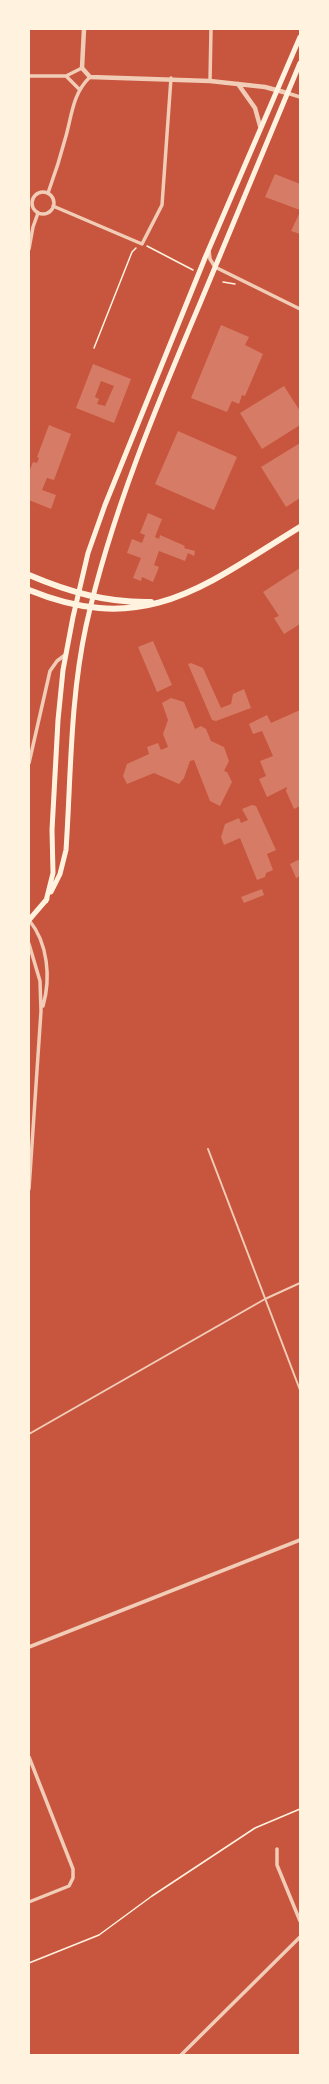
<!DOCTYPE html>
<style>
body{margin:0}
#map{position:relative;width:329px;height:2084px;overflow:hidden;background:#c8553d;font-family:"Roboto Condensed",sans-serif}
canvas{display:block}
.frame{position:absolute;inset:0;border:30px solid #fff3e0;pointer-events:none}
</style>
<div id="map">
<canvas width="329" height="2084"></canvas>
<div class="frame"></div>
</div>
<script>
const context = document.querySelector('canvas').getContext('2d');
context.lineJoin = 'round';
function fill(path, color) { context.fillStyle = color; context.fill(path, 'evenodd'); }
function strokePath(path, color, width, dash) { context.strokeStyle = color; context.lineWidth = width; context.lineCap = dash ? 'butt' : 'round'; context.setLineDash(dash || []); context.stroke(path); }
fill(new Path2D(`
 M275,174L300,184V210L265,197Z
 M300,212V234L291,231Z
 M221,325L249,337L245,345L263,354L245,396L242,395L239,404L232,401L227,412L191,398Z
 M93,364L131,379L114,423L76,408ZM101,381L114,386L105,406L97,404L99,399L95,397Z
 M284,386L300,411V425L262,449L240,413Z
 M49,425L71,434L54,480L47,478L42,490L56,495L51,509L29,500V472L33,462L37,463L39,458L37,457Z
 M178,431L237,457L214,510L155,484Z
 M300,443V498L286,507L261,467Z
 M148,513L162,519L155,537L159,539L160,535L185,546L184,548L195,551L194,556L188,553L185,561L159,551L154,565L159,567L153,582L142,577L141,581L133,578L141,558L127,553L132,539L142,543L145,535L140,533Z
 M300,568V624L284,634L274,618L279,616L263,592Z
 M153,641L172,685L157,692L138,647Z
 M191,663L203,668L221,708L231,704L233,694L244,689L251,708L216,721L212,720L188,664Z
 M171,698L184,702L195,729L201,726L206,729L211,741L224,747L229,761L224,771L227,772L232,782L220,806L210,801L194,760L190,761L184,778L179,784L154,773L127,784L123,776L127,764L149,754L147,747L158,743L161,750L168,747L163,734L168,720L162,703Z
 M300,710V806L294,809L286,791L287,787L267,797L259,779L266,776L260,761L273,756L262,731L253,734L249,724L267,715L271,723Z
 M252,805L256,806L276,850L267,854L273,870L266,873L265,877L257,880L240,838L224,845L221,837L225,824L239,818L241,823L248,820L242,809Z
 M300,859V876L296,878L290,864Z
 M262,889L264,895L244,903L241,897Z`), '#d67c66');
strokePath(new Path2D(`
 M147,246L193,270
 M223,282L235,284
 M94,348L132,252L136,248
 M29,1963L99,1935L152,1896L255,1828L300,1809`), '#fff3e0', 1.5);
strokePath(new Path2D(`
 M208,1149L300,1390
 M29,1434L265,1299L300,1283`), '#f1ccb7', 2);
strokePath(new Path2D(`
 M29,76H66L82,68
 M66,76L79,89
 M210,81L211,29
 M287,93L300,97
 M32 203a11 11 0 1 1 22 0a11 11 0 1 1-22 0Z
 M48,193C55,174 61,155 66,136C72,114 73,93 90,77
 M53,206L142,244L162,205L171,78
 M29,249L33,227L38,213
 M209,250L210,259L215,267L300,309
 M29,763L50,671L57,661L65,655
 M29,920C48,943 51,978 43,1006
 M29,944L40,981L41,1011L29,1189
 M29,1647L300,1540
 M29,1757L73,1869V1878L69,1886L29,1902
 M277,1849V1865L300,1921
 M181,2055L300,1937`), '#f1ccb7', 3.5);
strokePath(new Path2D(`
 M84,29L82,68L90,77L210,81L265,87L287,93
 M238,84L255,108L260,126`), '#f1ccb7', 4.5);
strokePath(new Path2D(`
 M51,892L60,874L66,850C71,776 70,700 86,626C111,514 156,407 201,301C234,222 267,142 300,63
 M46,901L53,873L52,830L58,720L63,670L73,617L88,553L105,505L205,258L300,37
 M29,920L47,899`), '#fff3e0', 5);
strokePath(new Path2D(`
 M29,575C69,592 107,603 151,602
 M29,590C146,638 205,585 300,527`), '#fff3e0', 6);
</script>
